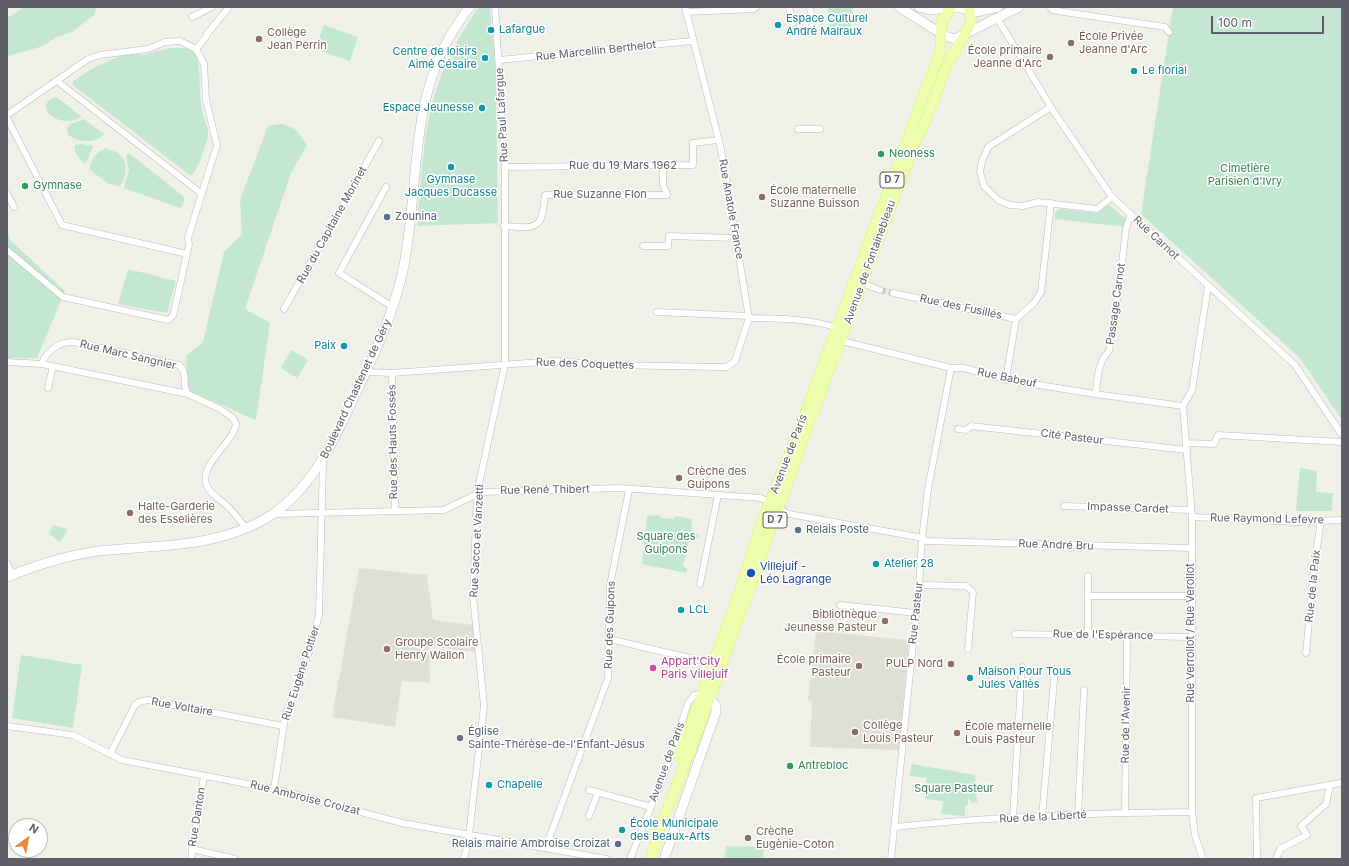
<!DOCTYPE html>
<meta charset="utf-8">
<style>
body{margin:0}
#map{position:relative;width:1349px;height:866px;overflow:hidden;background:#eff0e7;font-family:Inter,sans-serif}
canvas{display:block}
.frame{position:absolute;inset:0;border:8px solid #5e5f67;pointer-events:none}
.north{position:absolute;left:8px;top:818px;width:40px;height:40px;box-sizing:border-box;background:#fff;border:1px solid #bfbfc2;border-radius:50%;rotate:32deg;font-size:11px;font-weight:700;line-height:16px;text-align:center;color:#5e5f67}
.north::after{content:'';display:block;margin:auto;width:14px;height:18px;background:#e88a35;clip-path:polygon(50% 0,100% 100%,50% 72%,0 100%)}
.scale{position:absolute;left:1211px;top:16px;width:113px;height:18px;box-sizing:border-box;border:2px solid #5e5f67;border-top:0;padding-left:5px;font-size:12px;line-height:14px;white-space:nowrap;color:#5e5f67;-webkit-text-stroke:3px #fff;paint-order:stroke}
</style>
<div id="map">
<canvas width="1349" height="866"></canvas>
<div class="frame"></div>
<div class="north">N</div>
<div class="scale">100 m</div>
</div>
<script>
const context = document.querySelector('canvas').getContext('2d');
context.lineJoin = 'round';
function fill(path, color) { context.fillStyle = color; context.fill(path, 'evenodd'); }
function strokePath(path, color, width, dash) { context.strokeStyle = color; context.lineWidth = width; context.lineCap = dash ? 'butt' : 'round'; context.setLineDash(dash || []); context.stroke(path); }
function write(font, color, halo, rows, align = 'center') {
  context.font = font + ' Inter,sans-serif'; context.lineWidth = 3; context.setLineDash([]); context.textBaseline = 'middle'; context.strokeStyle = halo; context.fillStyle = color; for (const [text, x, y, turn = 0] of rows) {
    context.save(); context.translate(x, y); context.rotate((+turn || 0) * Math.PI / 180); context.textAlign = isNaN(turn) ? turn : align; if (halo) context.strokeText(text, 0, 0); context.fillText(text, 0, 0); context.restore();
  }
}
fill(new Path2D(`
 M359,568L427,575L433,620L473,625L475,652L429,646L430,683L402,681L395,727L332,717Z
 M816,631L909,640L899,750L810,747L812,701L808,700Z`), '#dfe0d5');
fill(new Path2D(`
 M24,7H97L94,15L72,32L57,37L40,47L7,56V18Z
 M479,7H490L496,75L498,223L417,226C422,178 422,127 439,82C448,55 463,30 479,7Z
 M828,7H850L853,9L852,12L858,16H863L864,19L851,21L852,32L848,31L835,37L825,28L832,20L830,14H828Z
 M1173,7H1342V420L1300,358L1141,214Z
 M324,25L358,37L350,61L315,49Z
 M170,48H185L195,52C202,70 198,91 202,110C203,118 209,127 208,134C207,144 198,170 191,176L73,85V81L95,67L130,52L143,55Z
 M56,97L82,117C54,131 32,103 56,97Z
 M84,119L104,134C95,145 78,142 68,135L67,130L69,125Z
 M282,124L295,129L307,145L291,173L245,309L270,323L256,420L188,390L186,356L203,342L224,252L242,234L240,200L268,126Z
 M81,144L93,146L86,164L82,162L75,152V145Z
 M106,148C110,150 116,151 120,155C129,163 126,179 119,187L109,184L90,170C90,158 96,153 106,148Z
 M129,153L183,196L185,200L180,208L124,188L129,170L126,157Z
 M1109,205L1128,221L1125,227L1055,219V212L1060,209L1097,213Z
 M7,231L11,241L65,291L37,358H7Z
 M128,269L176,281L167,313L118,304Z
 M291,350L308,360L297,378L281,368Z
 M1300,468L1317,471L1316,492L1333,493L1332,511H1296Z
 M659,515L661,518L673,519L675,516L692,519L691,532L699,534L698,538L690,536L683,566L687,569L686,573L642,564L647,516Z
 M53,525L68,529L60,542L49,534Z
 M21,655L82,665L73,728L12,718Z
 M912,764L975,775L977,803L970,802V799H968V805L965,806V816L941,814L943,801L925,799L926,778L909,776Z
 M726,846L764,847L763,859H724Z`), '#c4e7d2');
strokePath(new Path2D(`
 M880,290L893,293`), '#cbccc7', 6, [6, 3]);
const street = new Path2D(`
 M789,7L793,23
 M810,7L812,25
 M1050,7L1053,10L1064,12L1165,27L1169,32
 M686,12L754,9L756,7
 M192,17L212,7
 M997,18L1054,112L1112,197L1295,365L1342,435
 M207,34L229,7
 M196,49L206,37
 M499,60L692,41
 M57,81L202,194
 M1051,107L988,147L982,161L980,172L984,186L998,200L1010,205L1023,206L1038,202L1097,209L1112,197
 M7,115L88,59L100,55L148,49L165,42L180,41L196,49L204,64L206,100L217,145L188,238L189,245L173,316L168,320L63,297L7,250
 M7,118L62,225L187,254
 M798,129H820
 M505,167L693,165V143L718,140
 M386,187L339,273L393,307
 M7,193L14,207
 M504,226C510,226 514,227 520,227C545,229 542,214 545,195H667L663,184V166
 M643,246H668L669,236L735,238
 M862,283L880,290
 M893,293L1016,319
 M284,309L379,141
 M657,312L749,316
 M749,318C780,319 811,318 840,329
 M1016,319L1034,303L1041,292L1051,203
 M838,340L951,368H964L1008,380L1095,394L1183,406
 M7,362L42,364L188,394L220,409L233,418L236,424C233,445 193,467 209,490C215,497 224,502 230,509C236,515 241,522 246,528
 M42,364C46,351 60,341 74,342L179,365C189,374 181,385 188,394
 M365,372L392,373L555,361L610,365L719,367H727L735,361L749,318L721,149L685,7
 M392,373L395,511
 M1006,379L1016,319
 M48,388L53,366
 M1096,391C1098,376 1098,362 1109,351L1120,281L1126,228L1131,214
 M1183,406L1192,517V812L1195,835L1203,859
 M1183,406L1192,390L1208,286
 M958,429L966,430L971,426L1187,450
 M1187,443L1214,444L1218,435L1342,442
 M1064,506L1191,510
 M274,514L444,510L481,492L620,488L761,498L789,514L918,537L927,541L1191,548
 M1192,517L1295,522L1342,520
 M7,563L12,575
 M1088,576V634
 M700,584L718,495
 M919,585L966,586L973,592L968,649
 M1089,596H1191
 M840,605L916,613
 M1015,634L1191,637
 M609,639L702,661
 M1306,653L1314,568L1321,520
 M7,726L73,735L122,760L274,789L402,823L607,859
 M110,754L135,705L139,702L148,700L283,726
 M274,789L285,717L309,652L319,615L323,461
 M589,790L651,807
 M1125,813L1127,636
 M1078,815L1084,690
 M589,816L598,792
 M1042,817L1055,669
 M1013,818L1022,667
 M895,827C993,816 1093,813 1192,812
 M469,835L484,706L473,596L477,493L505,364V167L495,7
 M546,847L608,678L610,585L629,490
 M192,849L235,859
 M191,859L204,776
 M464,859L469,838
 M630,859L667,767L688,703L694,695H701
 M891,859L919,585L922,539L928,489L951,368
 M1257,859L1256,798L1340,783
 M1276,859L1280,849L1307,835L1301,826L1326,804L1330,785`);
const secondary = new Path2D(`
 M899,7L945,36L955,39L1019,7
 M919,7L930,10L957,7L976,12L998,7
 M7,577C39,564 73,553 108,550C165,545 222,547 273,514C309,489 328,452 346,414C368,367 392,321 403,270C420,189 408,105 453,31C459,23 463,14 470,7
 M664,859L716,712V706L710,698`);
const primary = new Path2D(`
 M679,757L743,582L761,524L800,427L940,52L942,21L951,7
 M651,859L660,828L699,728L807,429L915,143L924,125L945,69L969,27L971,20L969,7`);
strokePath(street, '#bab9c0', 7);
strokePath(secondary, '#bcbcc4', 10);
strokePath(primary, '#e0f160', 11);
strokePath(street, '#fff', 6);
strokePath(secondary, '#fff', 9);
strokePath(primary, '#ecfeae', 10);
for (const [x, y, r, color] of [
 [778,25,4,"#0f9aa8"],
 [491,30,4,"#0f9aa8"],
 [259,39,4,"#8d6e63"],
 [1071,43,4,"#8d6e63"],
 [1050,57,4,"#8d6e63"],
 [485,58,4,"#0f9aa8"],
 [1134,71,4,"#0f9aa8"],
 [482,108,4,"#0f9aa8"],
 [881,154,4,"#2e9e5b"],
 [451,167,4,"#0f9aa8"],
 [25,186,4,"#2e9e5b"],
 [762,197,4,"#8d6e63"],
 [387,217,4,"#5c6f8a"],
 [344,346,4,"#0f9aa8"],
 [679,478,4,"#8d6e63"],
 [130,513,4,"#8d6e63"],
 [798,530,4,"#5c6f8a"],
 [876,564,4,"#0f9aa8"],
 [751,573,5,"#1a4fb4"],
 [681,610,4,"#0f9aa8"],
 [885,621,4,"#8d6e63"],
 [387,649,4,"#8d6e63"],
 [951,664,4,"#8d6e63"],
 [859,666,4,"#8d6e63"],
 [653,668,4,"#d1479c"],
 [970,678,4,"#0f9aa8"],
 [855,732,4,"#8d6e63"],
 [957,733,4,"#8d6e63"],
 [460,738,4,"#6b7280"],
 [790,766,4,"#2e9e5b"],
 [489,785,4,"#0f9aa8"],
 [622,830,4,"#0f9aa8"],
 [748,838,4,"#8d6e63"],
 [618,844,4,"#5c6f8a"]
]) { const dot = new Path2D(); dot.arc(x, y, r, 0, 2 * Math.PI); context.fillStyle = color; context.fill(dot); strokePath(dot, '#fff', 1.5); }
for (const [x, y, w] of [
 [892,180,24],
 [775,520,24]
]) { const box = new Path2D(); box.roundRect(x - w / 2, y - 8, w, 16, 3); context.fillStyle = '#fff'; context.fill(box); strokePath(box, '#5e5f67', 1); }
write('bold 10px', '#5e5f67', null, [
 ["D 7",892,180],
 ["D 7",775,520]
]);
write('11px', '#0d838f', '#fff', [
 ["Espace Culturel",786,19],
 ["André Malraux",786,32],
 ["Lafargue",499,30],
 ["Centre de loisirs",477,52,"right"],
 ["Aimé Césaire",477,65,"right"],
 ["Le florial",1142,71],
 ["Espace Jeunesse",474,108,"right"],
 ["Gymnase",451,180,"center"],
 ["Jacques Ducasse",451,193,"center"],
 ["Paix",336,346,"right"],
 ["Atelier 28",884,564],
 ["LCL",689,610],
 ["Maison Pour Tous",978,672],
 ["Jules Vallès",978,685],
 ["Chapelle",497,785],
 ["École Municipale",630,824],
 ["des Beaux-Arts",630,837]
], 'left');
write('11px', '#785e54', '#fff', [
 ["Collège",267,33],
 ["Jean Perrin",267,46],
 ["École Privée",1079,37],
 ["Jeanne d'Arc",1079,50],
 ["École primaire",1042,51,"right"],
 ["Jeanne d'Arc",1042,64,"right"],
 ["École maternelle",770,191],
 ["Suzanne Buisson",770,204],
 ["Crèche des",687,472],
 ["Guipons",687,485],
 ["Halte-Garderie",138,507],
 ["des Esselières",138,520],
 ["Bibliothèque",877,615,"right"],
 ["Jeunesse Pasteur",877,628,"right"],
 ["Groupe Scolaire",395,643],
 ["Henry Wallon",395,656],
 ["École primaire",851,660,"right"],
 ["Pasteur",851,673,"right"],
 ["PULP Nord",943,664,"right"],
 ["Collège",863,726],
 ["Louis Pasteur",863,739],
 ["École maternelle",965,727],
 ["Louis Pasteur",965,740],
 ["Crèche",756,832],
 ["Eugènie-Coton",756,845]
], 'left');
write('11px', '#5e5f67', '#fff', [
 ["Rue Marcellin Berthelot",596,51,-6],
 ["Rue Paul Lafargue",502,115,-93],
 ["Rue du 19 Mars 1962",623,166],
 ["Rue Suzanne Flon",600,195],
 ["Rue Anatole France",731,209,80],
 ["Rue du Capitaine Morinet",332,225,-61],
 ["Rue Carnot",1156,238,43],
 ["Avenue de Fontainebleau",870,262,-70],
 ["Passage Carnot",1116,304,-82],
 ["Rue des Fusillés",961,307,12],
 ["Rue Marc Sangnier",128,355,13],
 ["Rue des Coquettes",585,364,2],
 ["Rue Babeuf",1007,378,12],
 ["Boulevard Chastenet de Géry",356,389,-65],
 ["Cité Pasteur",1072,437,7],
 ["Rue des Hauts Fossés",393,442,-91],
 ["Avenue de Paris",789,454,-69],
 ["Rue René Thibert",545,490,-1],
 ["Impasse Cardet",1128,508,2],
 ["Rue Raymond Lefevre",1267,519,1],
 ["Rue Sacco et Vanzetti",477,541,-87],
 ["Rue André Bru",1056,545,2],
 ["Rue de la Paix",1313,586,-84],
 ["Rue Pasteur",916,613,-84],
 ["Rue des Guipons",610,625,-88],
 ["Rue Verrollot / Rue Verollot",1191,633,-90],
 ["Rue de l'Espérance",1103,635,1],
 ["Rue Eugène Pottier",301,673,-72],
 ["Rue Voltaire",182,707,10],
 ["Rue de l'Avenir",1126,725,-89],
 ["Avenue de Paris",667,762,-70],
 ["Rue Ambroise Croizat",305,798,14],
 ["Rue Danton",197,817,-81],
 ["Rue de la Liberté",1043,817,-3]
]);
write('11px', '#27864d', '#fff', [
 ["Neoness",889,154],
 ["Gymnase",33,186],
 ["Antrebloc",798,766]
], 'left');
write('11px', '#348056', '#fff', [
 ["Cimetière",1245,169],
 ["Parisien d'Ivry",1245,182],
 ["Square des",666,537],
 ["Guipons",666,550],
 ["Square Pasteur",954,789]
]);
write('11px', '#4e5e75', '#fff', [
 ["Zounina",395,217],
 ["Relais Poste",806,530],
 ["Relais mairie Ambroise Croizat",610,844,"right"]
], 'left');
write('11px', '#164399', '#fff', [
 ["Villejuif -",760,567],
 ["Léo Lagrange",760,580]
], 'left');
write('11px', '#b23c85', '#fff', [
 ["Appart'City",661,662],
 ["Paris Villejuif",661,675]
], 'left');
write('11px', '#5b616d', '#fff', [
 ["Église",468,732],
 ["Sainte-Thérèse-de-l'Enfant-Jésus",468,745]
], 'left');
</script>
